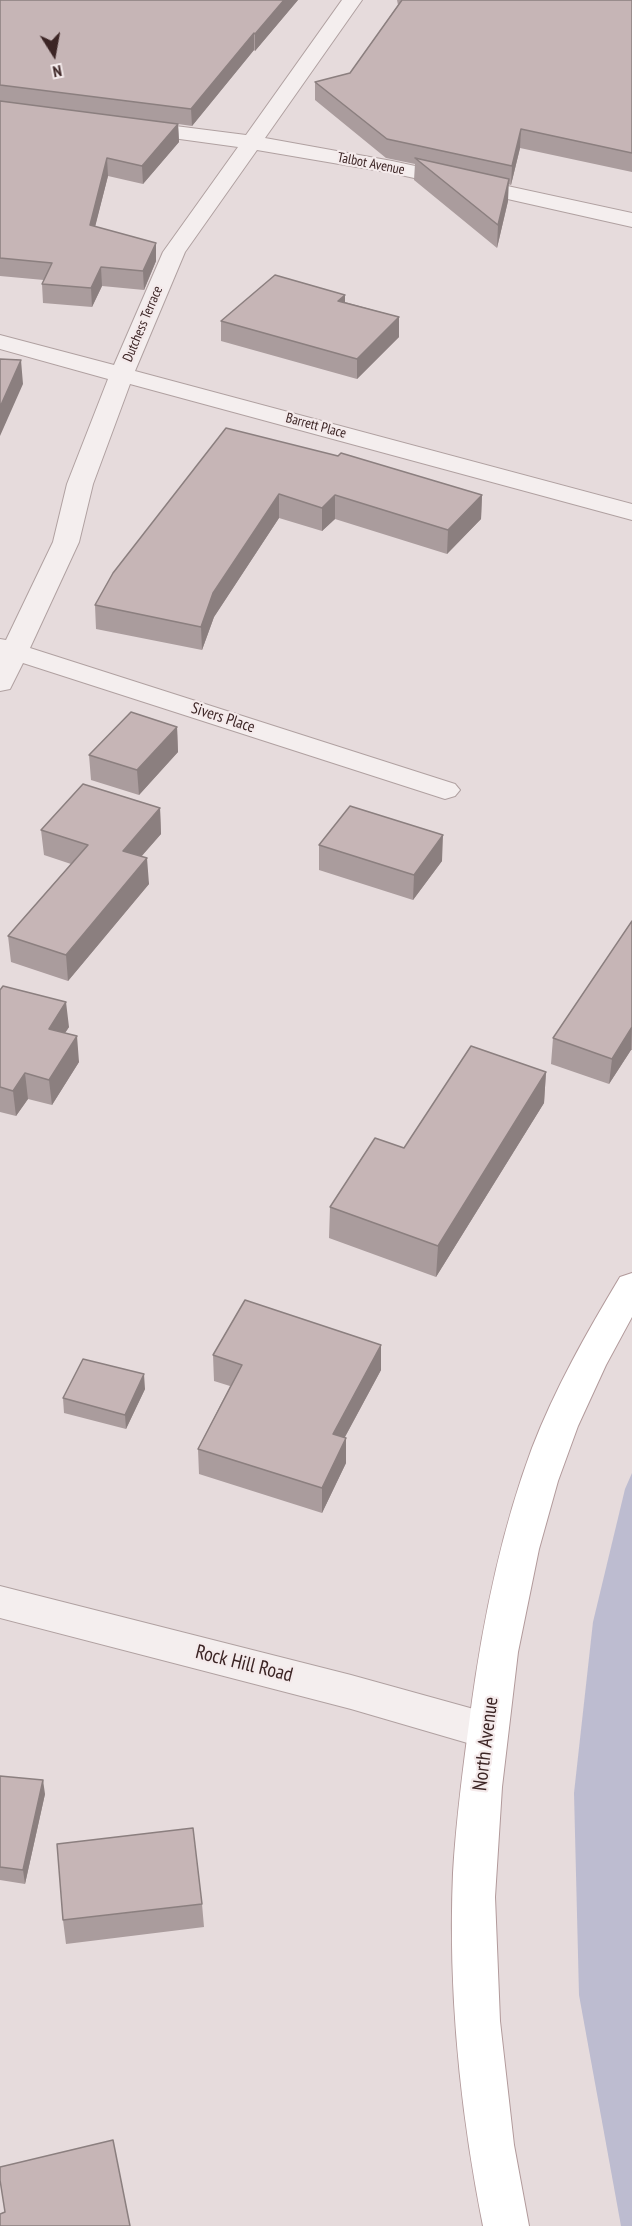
<!DOCTYPE html>
<style>
body{margin:0}
#map{position:relative;width:632px;height:2226px;overflow:hidden;background:#e6dbdc;font-family:"PT Sans Narrow",sans-serif}
canvas{display:block}
.north{position:absolute;left:24px;top:24px;width:60px;height:60px;-webkit-text-stroke:4px #f4eaeb;paint-order:stroke;rotate:169deg;font-size:16px;font-weight:700;line-height:24px;text-align:center;color:#3c2525}
.north::after{content:'';display:block;margin:auto;width:21px;height:27px;background:#3c2525;clip-path:polygon(50% 0,100% 100%,50% 72%,0 100%)}
</style>
<div id="map">
<canvas width="632" height="2226"></canvas>
<div class="north">N</div>
</div>
<script>
const context = document.querySelector('canvas').getContext('2d');
context.lineJoin = 'round';
function fill(path, color) { context.fillStyle = color; context.fill(path, 'evenodd'); }
function strokePath(path, color, width, dash) { context.strokeStyle = color; context.lineWidth = width; context.lineCap = dash ? 'butt' : 'round'; context.setLineDash(dash || []); context.stroke(path); }
function write(font, color, halo, rows, align = 'center') {
  context.font = font + ' "PT Sans Narrow",sans-serif'; context.lineWidth = 4.5; context.setLineDash([]); context.textBaseline = 'middle'; context.strokeStyle = halo; context.fillStyle = color; for (const [text, x, y, turn = 0] of rows) {
    context.save(); context.translate(x, y); context.rotate((+turn || 0) * Math.PI / 180); context.textAlign = isNaN(turn) ? turn : align; if (halo) context.strokeText(text, 0, 0); context.fillText(text, 0, 0); context.restore();
  }
}
fill(new Path2D(`
 M632,1473V2226H621L579,1995L574,1793L593,1622L625,1489Z`), '#bdbcd0');
const minor = new Path2D(`
 M342,0H362L265,138L392,161L632,213V227L392,173L257,150L185,252L135,371L632,504V520L130,384L93,484L79,542L30,648L455,784L460,790L455,796L445,799L23,663L10,689L0,691V639L6,640L53,542L67,484L108,379L0,349V335L114,365L163,252L238,147L136,133L129,131L125,127L129,123L136,121L246,135Z
 M0,1586L351,1675L488,1713L502,1719L508,1731L502,1743L488,1749L351,1709L0,1618Z`);
const major = new Path2D(`
 M632,1273V1317L606,1365L578,1426L558,1481L539,1549L518,1652L502,1787L495,1897L500,2021L514,2145L529,2226H483C460,2110 448,1991 453,1873C456,1820 463,1768 470,1716C482,1625 500,1534 532,1448C555,1388 587,1332 620,1277Z`);
strokePath(minor, '#b0a1a1', 2);
strokePath(major, '#b29a9b', 2);
fill(minor, '#f4eeee');
fill(major, '#fff');
fill(new Path2D(`
 M0,0H298L255,51L254,50L192,126L178,124L179,142L143,184L108,176L95,226L156,261L144,290L102,286L92,307L43,303L42,284L44,280L0,276Z
 M397,0H632V172L520,148L511,185L508,184V201L497,248L414,180L415,164L386,158L315,100V82L350,73L398,5Z
 M345,295V302L399,317V337L357,379L221,341V321Z
 M226,428L482,495L481,519L447,554L335,519L322,531L279,518L214,617L202,650L96,629L95,605Z
 M177,727L178,752L139,795L91,780L89,755Z
 M160,808L161,834L141,857L149,884L68,981L11,962L8,936L71,864L44,855L41,830Z
 M319,845L442,861L413,900L319,870Z
 M632,921V1050H631L609,1084L551,1064L553,1038Z
 M0,990L69,1027L65,1033L79,1062L52,1105L28,1099L16,1116L0,1112Z
 M546,1072L544,1103L436,1277L329,1238L330,1207Z
 M381,1345V1370L345,1437L346,1438V1463L322,1513L199,1474L198,1449L230,1386L214,1381L213,1355Z
 M145,1389L126,1429L64,1413L63,1398Z
 M0,1776L45,1794L25,1884L0,1880Z
 M202,1904L204,1927L66,1944L63,1920Z`), '#aa9c9d');
fill(new Path2D(`
 M284,0H298L255,51V34Z
 M254,33V50L192,126L191,109Z
 M178,124L179,142L143,184L142,166Z
 M521,129L520,148L511,185L512,166Z
 M107,158L108,176L91,243L90,225Z
 M509,179L508,201L497,248L498,225Z
 M156,243V261L144,290L143,271Z
 M101,267L102,286L92,307L91,288Z
 M345,295V314L338,301Z
 M399,317V337L357,379V359Z
 M21,360L23,384L0,436V407Z
 M279,494V518L214,617L202,650L201,627L213,593Z
 M335,495V519L322,531V508Z
 M482,495L481,519L447,554L448,530Z
 M177,727L178,752L139,795L137,770Z
 M160,808L161,834L124,876L123,851Z
 M443,835L442,861L413,900L414,875Z
 M147,858L149,884L68,981L66,955Z
 M66,1002L69,1027L51,1054L49,1029Z
 M632,1027L631,1050L609,1084L612,1059Z
 M77,1036L79,1062L52,1105L49,1080Z
 M546,1072L544,1103L436,1277L438,1246Z
 M25,1073L28,1099L16,1116L13,1091Z
 M381,1345V1370L333,1459V1434Z
 M144,1374L145,1389L126,1429L125,1415Z
 M346,1438V1463L322,1513V1488Z
 M43,1780L45,1794L25,1884L23,1870Z`), '#8b7f7f');
const building = new Path2D(`
 M0,0H284L255,34L254,33L191,109L0,85Z
 M402,0H632V153L521,129L512,166L387,139L315,82L350,73Z
 M0,101L178,124L142,166L107,158L90,225L156,243L143,271L101,267L91,288L42,284L52,263L0,258Z
 M415,158L509,179L498,225Z
 M275,275L345,295L338,301L399,317L357,359L221,321Z
 M0,359L21,360L0,407Z
 M226,428L338,456L341,453L482,495L448,530L335,495L322,508L279,494L213,593L201,627L95,605L113,573Z
 M131,712L177,727L137,770L89,755Z
 M83,784L160,808L123,851L147,858L66,955L8,936L88,845L41,830Z
 M350,806L443,835L414,875L319,845Z
 M632,921V1027L612,1059L553,1038Z
 M3,986L66,1002L49,1029L77,1036L49,1080L25,1073L13,1091L0,1087V990Z
 M471,1046L546,1072L438,1246L330,1207L375,1138L404,1148Z
 M245,1300L381,1345L333,1434L346,1438L322,1488L198,1449L242,1365L213,1355Z
 M83,1359L144,1374L125,1415L63,1398Z
 M0,1776L43,1780L23,1870L0,1867Z
 M193,1828L202,1904L63,1920L57,1844Z
 M113,2140L130,2226H0V2214L5,2212L0,2180V2167Z`);
fill(building, '#c6b5b6');
strokePath(building, '#8b7f7f', 1.5);
write('14px', '#3c2525', '#f4eaeb', [
 ["Talbot Avenue",371,164,11],
 ["Dutchess Terrace",143,324,-67],
 ["Barrett Place",316,426,15]
]);
write('16px', '#3c2525', '#f4eaeb', [
 ["Sivers Place",223,718,18]
]);
write('20px', '#3c2525', '#f4eaeb', [
 ["Rock Hill Road",244,1664,14],
 ["North Avenue",486,1744,-83]
]);
</script>
